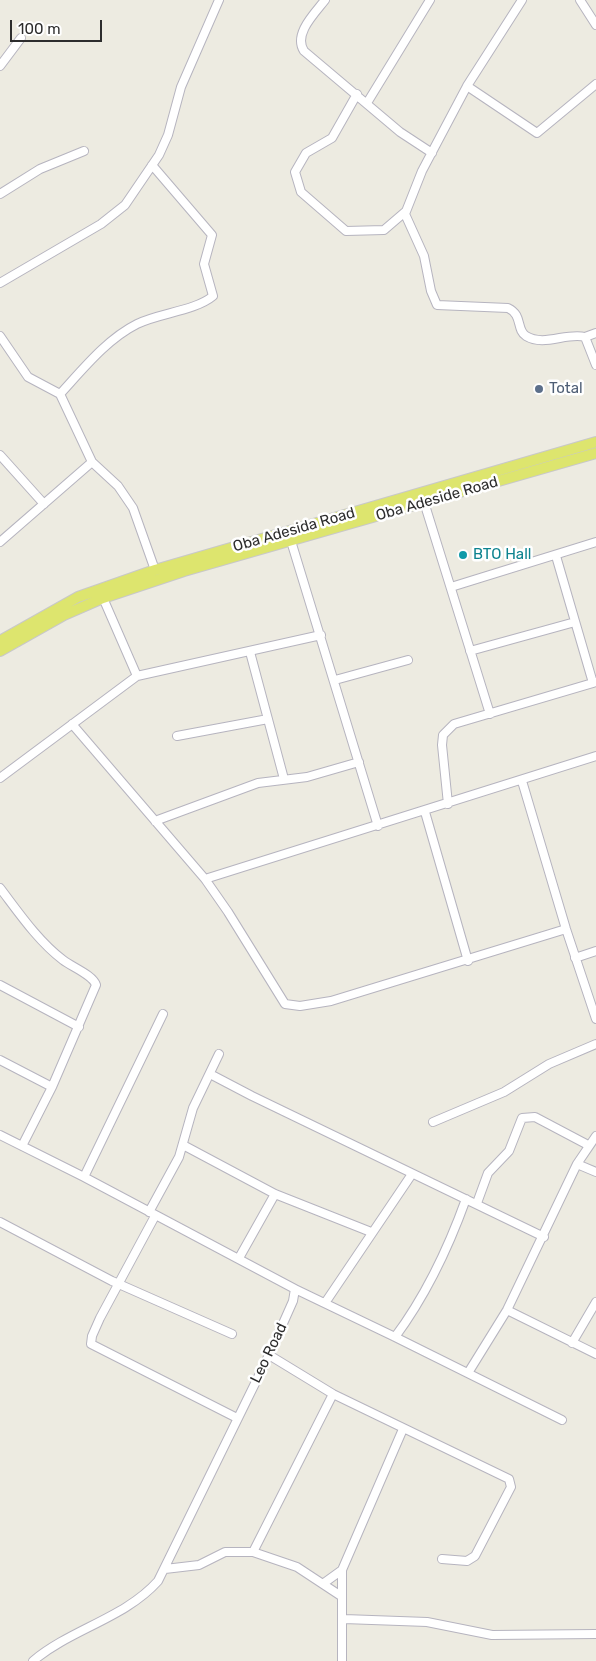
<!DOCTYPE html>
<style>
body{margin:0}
#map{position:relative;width:596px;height:1661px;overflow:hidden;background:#edebe1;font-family:Rubik,sans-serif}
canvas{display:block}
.scale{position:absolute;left:10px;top:20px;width:92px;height:22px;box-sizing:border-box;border:2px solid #2d2d2d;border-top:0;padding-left:6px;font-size:15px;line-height:18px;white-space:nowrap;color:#2d2d2d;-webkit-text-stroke:4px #fff;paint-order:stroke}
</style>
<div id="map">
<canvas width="596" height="1661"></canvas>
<div class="scale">100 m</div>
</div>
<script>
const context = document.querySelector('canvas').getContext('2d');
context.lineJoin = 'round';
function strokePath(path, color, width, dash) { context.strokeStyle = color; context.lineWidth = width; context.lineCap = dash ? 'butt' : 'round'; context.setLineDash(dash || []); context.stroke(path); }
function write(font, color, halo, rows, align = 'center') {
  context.font = font + ' Rubik,sans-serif'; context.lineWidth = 5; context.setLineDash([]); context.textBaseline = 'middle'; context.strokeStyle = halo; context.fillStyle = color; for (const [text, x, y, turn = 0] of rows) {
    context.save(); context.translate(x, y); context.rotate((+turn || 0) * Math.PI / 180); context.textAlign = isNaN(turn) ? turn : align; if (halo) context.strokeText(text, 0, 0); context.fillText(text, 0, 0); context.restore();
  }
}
const minor = new Path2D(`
 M325,0C315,13 293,34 304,51L400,132L432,153
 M522,0L467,86L422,171L405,214L424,256L431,291L437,305L508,308C523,315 516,330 526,336C544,347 567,332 585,337L596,365
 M580,0L596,25
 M0,66L21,38
 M467,86L537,133L596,84
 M357,94L332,138L306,153L295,172L301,192L346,231L384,230L405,212
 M367,103L430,0
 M0,194L40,169L84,151
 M0,283L101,224L125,205L159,155L168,135L181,87L219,0
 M0,336L28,377L60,394L92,462L118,486L133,508L155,570
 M585,337L596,333
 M60,394C83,369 107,339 137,324C159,313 195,311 213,296L204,264L212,235L152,165
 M0,455L44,504
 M424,502L490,714
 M291,541L378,826
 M0,542L92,462
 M556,556L593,683
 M451,587L596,542
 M103,598L137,676
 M470,651L575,622
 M250,652L284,779
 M335,680L408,660
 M72,724L205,879L228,912L285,1004L300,1006L331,1001L566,929
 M177,736L268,719
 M0,778L137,676L321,635
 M522,781L566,929L596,1019
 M448,804L442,745L443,735L454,724L596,682
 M425,812L468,961
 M155,821L258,783L307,777L359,762
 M205,879L596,756
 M0,888C19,913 38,941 63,960C72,967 93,975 96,985L52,1087L22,1146
 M575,958L596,951
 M0,985L79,1027
 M0,1060L52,1087
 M210,1074L252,1096L544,1237
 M433,1122L504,1092L549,1064L596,1044
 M0,1135L84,1177L295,1289L293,1301L269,1355L158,1581C125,1618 71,1629 33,1661
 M183,1145L275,1194L371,1232
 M577,1164L596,1172
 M84,1177L163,1014
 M466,1199C448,1249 427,1294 395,1337L562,1420
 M477,1203L488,1173L509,1151L522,1118L535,1117L588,1145
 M149,1212L179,1157L193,1108L219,1054
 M155,1216L100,1318L92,1336L91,1344L237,1418
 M0,1222L112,1281L232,1334
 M239,1258L275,1194
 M295,1289L395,1337
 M325,1303L412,1174
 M507,1310L596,1354
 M572,1343L596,1302
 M269,1355L333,1394L509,1479L511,1487L475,1556L467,1561L442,1559
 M468,1373L507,1310L577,1164L596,1136
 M253,1552L333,1394
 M165,1569L199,1565L225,1552H253L297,1567L341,1596
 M324,1583L342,1570
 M344,1619L427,1622L492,1635L596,1634
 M342,1661V1570L403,1429`);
const major = new Path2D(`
 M0,641L78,597L155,570L596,442
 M0,651L64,615L103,598L184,571L596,453`);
strokePath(minor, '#b6b4bf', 10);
strokePath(major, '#c8c8c8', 12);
strokePath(minor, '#fff', 8);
strokePath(major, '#dde56e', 10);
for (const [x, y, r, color] of [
 [539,389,5,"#5c6f8a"],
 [463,555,5,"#0f9aa8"]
]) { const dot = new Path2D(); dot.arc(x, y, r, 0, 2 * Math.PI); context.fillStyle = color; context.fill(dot); strokePath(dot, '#fff', 2); }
write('15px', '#4e5e75', '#fff', [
 ["Total",549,389]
], 'left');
write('15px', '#2d2d2d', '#fff', [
 ["Oba Adeside Road",437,499,-16],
 ["Oba Adesida Road",294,530,-16],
 ["Leo Road",269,1353,-64]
]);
write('15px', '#0d838f', '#fff', [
 ["BTO Hall",473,555]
], 'left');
</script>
